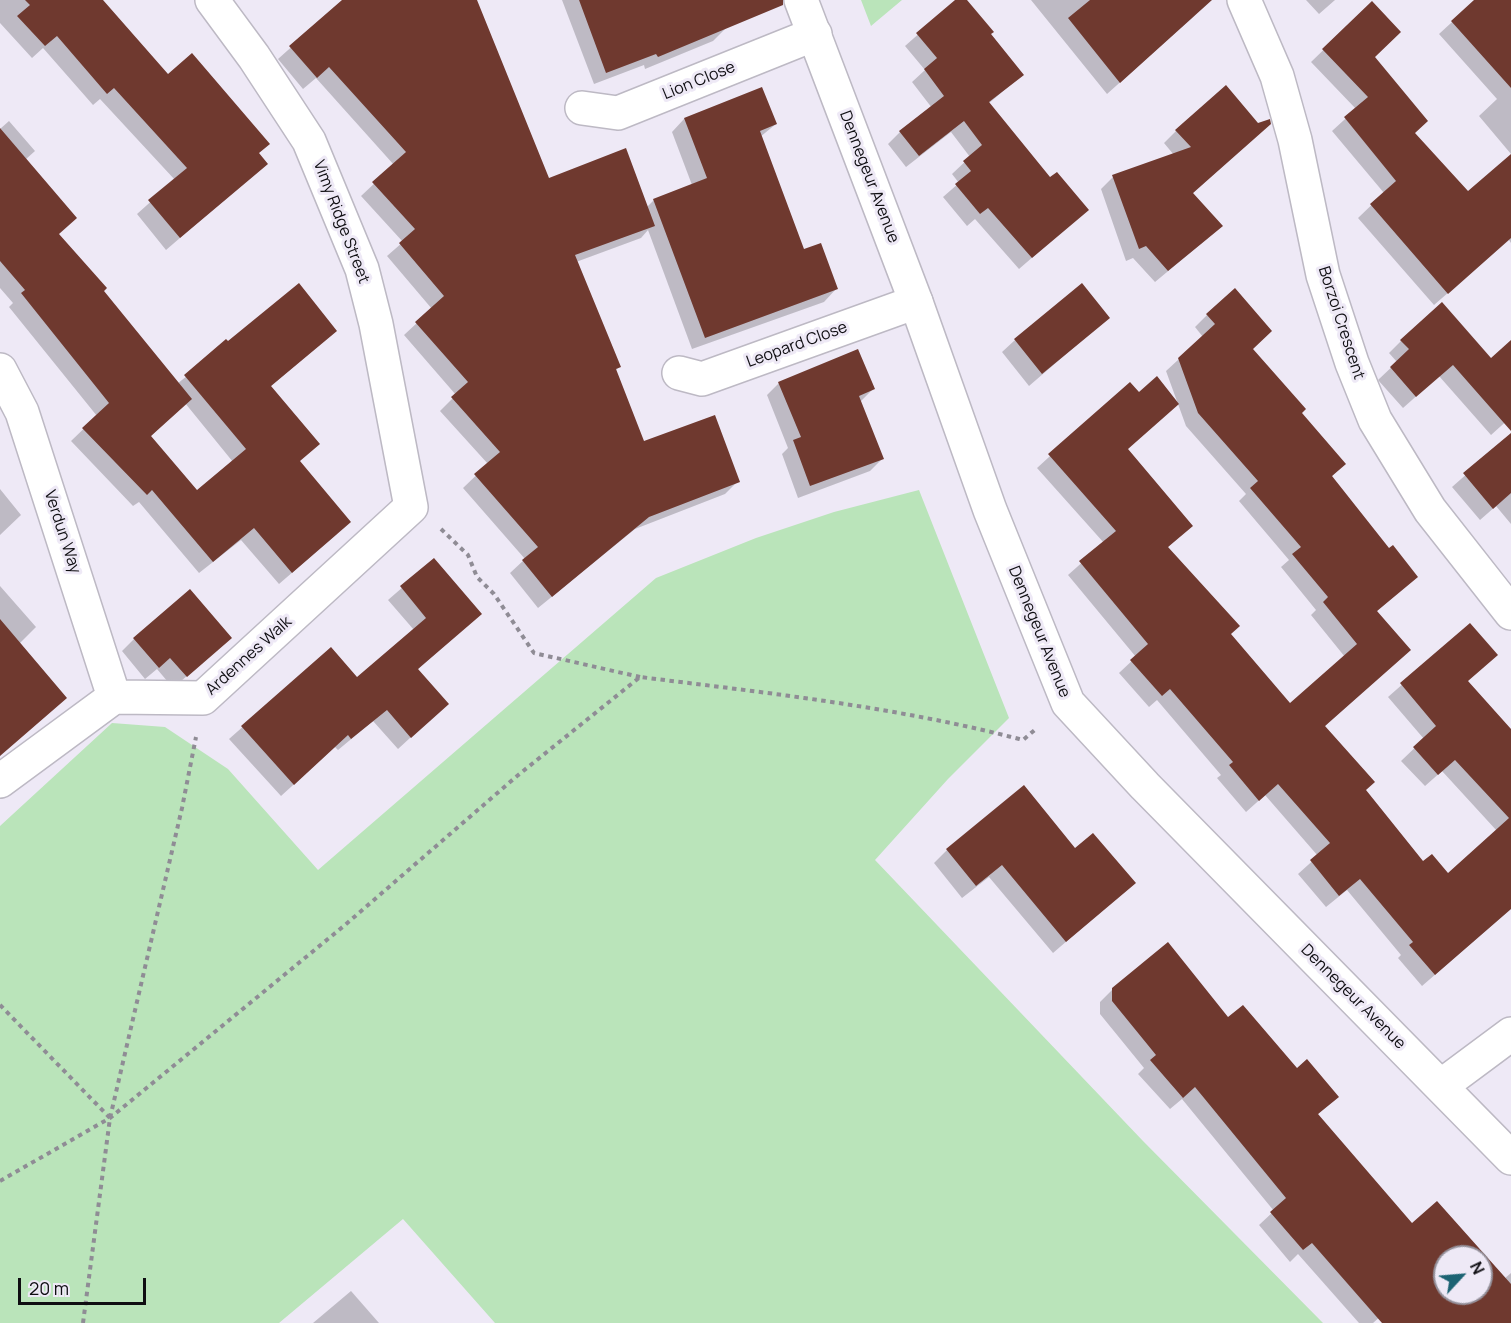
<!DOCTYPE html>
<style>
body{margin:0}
#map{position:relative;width:1511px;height:1323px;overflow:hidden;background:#eee9f6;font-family:Manrope,sans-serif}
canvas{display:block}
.north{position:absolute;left:1433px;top:1245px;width:60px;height:60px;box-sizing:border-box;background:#eee9f6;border:2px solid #95919b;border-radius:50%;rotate:64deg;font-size:16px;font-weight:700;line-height:24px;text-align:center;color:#0f0e12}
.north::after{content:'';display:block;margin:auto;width:21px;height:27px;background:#1c6373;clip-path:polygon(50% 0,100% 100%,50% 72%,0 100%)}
.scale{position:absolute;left:18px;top:1278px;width:128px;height:27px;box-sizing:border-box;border:3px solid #0f0e12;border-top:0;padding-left:8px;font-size:18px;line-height:21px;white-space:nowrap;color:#0f0e12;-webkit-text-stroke:4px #eee9f6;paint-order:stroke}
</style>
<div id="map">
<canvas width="1511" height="1323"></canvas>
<div class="north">N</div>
<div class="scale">20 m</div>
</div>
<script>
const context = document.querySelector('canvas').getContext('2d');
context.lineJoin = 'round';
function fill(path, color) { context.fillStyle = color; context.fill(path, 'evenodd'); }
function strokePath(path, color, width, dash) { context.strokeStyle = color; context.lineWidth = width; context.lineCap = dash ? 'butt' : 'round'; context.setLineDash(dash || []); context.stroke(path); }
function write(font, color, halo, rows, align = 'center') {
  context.font = font + ' Manrope,sans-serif'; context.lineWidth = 6; context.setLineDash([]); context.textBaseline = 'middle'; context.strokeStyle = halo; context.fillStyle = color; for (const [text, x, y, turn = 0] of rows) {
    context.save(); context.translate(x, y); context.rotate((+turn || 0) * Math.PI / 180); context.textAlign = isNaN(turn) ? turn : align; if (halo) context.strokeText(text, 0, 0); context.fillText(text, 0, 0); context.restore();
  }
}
fill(new Path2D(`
 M861,0H902L871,26Z
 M919,490L1009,718L948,779L875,860L1143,1141L1323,1323H495L403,1219L279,1323H0V826L112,723L165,727L228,769L318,870L656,578L756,538L834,512Z`), '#bae4ba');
fill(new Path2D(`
 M0,0H101L168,77L258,153L266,164L166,250L137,214L175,180L100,99L93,105L43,48L32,58L0,23Z
 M344,0H475L548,180L646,208L654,200L692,185L672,132L684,119L761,89L776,124L760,137L804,251L836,289L824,302L692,349L648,230L641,238L576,262L619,367L615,371L643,443L738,481L725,494L635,529L538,608L510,573L525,559L463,488L488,464L440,411L456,395L404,335L432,309L387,256L403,242L361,196L394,165L316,78L303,89L278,59Z
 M562,0H714L726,28L713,41L645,69L644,65L594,84Z
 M957,0H965L1022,75L988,104L1050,179L1087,210L1019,269L975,219L967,226L943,197L959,183L952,174L970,157L951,132L906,167L888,144L900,132L932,108L912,82L925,70L905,46Z
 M1031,0H1200L1192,18L1107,94Z
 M1306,0H1335L1319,14Z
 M1476,0H1511V154L1479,116L1497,99L1439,34Z
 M1372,3L1373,57L1414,133L1468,193L1511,156V243L1509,240L1434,305L1358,218L1384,193L1332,131L1356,109L1311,62Z
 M9,121L35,151L25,160L58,234L177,384L228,343L335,331L270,387L299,462L337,534L279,584L241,540L199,573L139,502L133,506L71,441L97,416L9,307L13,303L0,288V129ZM185,403L233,462L196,492L150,437Z
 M1258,124H1269L1192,194L1208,238L1155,282L1133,258L1126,261L1101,189L1113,177L1174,155L1164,143L1176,131Z
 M1207,315L1251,349L1300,413L1344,464L1331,477L1389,550L1416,577L1376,612L1409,650L1324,727L1364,791L1423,863L1448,875L1497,831L1442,771L1425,786L1401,761L1424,739L1388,697L1470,625L1496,655L1466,682L1511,731V909L1422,986L1398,958L1401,955L1347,890L1326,907L1298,874L1318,856L1265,795L1246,812L1217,778L1221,775L1157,700L1149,707L1119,673L1136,657L1068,575L1104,543L1037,468L1129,384L1126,450L1191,526L1167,548L1230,634L1290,705L1345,657L1311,615L1316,610L1281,567L1289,560L1239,501L1246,494L1186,426L1166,371L1203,337L1195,327Z
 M1108,318L1029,386L1002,352L1015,340Z
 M1401,341L1511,365V417L1491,435L1439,376L1403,408L1378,380L1397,362L1389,353Z
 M779,383L873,389L860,402L882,459L870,471L798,498L782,454L788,448L767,395Z
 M1511,435V524L1496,506L1480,520L1452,487Z
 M0,489L21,515L0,535Z
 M434,560L480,614L417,670L447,704L398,749L373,721L338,750L335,747L281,796L229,739L331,649L357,680L414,630L388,600Z
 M0,586L36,627L19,644L0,756Z
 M134,639L217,650L173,688L157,669L145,679L122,651Z
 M1024,787L1074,851L1134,883L1053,953L989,877L962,898L934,863L947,850Z
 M1113,989L1228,1019L1337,1097L1317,1115L1412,1225L1437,1203L1504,1279L1511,1273V1323H1403L1390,1308L1373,1323H1359L1298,1254L1290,1262L1259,1225L1274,1211L1182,1099L1170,1109L1138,1074L1144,1068L1100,1014V1002ZM1445,1257H1481V1293H1445Z
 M351,1291L379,1323H313Z`), '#0003');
fill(new Path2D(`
 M25,0H103L168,74L192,53L270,144L259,153L268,164L180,238L148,200L187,168L114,88L107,94L57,36L45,46L17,16L30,5Z
 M342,0H477L549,178L626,148L655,226L575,255L621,367L616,369L644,441L715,415L740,482L649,517L552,597L522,560L538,547L474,474L500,452L451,397L468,382L415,322L444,296L399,243L415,229L372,182L406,152L329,67L317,78L289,46Z
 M579,0H783V5L658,57L656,54L606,73Z
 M955,0H967L994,32L991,34L1024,75L989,102L1050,177L1057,172L1089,210L1032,258L988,208L980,214L955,184L971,171L963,161L982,145L964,121L919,156L899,131L944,96L924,69L937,58L916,33Z
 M1090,0H1212L1120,83L1068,18Z
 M1474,0H1511V88L1451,21Z
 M1372,1L1401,32L1375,57L1428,121L1415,133L1468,191L1511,154V238L1448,294L1370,204L1396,181L1344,117L1368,97L1322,49Z
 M1226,85L1258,123L1270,119L1271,124L1193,193L1223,226L1168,271L1146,246L1139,249L1112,175L1191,147L1175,130Z
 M762,87L777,124L760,131L804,249L821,243L838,289L705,338L653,199L707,178L684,118Z
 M0,128L77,218L59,234L107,288L104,291L192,399L151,436L197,490L246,449L184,375L226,339L228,341L299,283L337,331L271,386L320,444L300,461L351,522L292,573L254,528L213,562L152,490L147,495L82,428L109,403L21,293L25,290L0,261Z
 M1082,283L1110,318L1042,374L1014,339Z
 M1235,288L1272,331L1253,349L1306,409L1302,413L1346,464L1332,476L1389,548L1393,545L1418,577L1377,611L1411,650L1325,726L1375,782L1366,790L1423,861L1432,854L1448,873L1509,818L1455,760L1438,775L1413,747L1436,726L1400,683L1470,623L1498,655L1468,681L1511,729V909L1435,975L1409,945L1413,942L1360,879L1339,896L1310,860L1330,843L1278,784L1259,801L1229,765L1233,762L1170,689L1162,696L1130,660L1148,644L1079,561L1116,531L1048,454L1130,382L1139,392L1157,376L1179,404L1128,449L1193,526L1168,547L1240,626L1231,634L1290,703L1357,644L1323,602L1328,597L1292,554L1301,547L1250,488L1258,481L1198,413L1178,358L1215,324L1206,314Z
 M1442,302L1491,358L1511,340V431L1453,365L1416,397L1390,367L1409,349L1400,340Z
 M858,349L875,389L859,396L884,459L810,486L793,440L801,437L778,382Z
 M1511,433V493L1493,509L1463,473Z
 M434,558L482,614L418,669L449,704L411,738L387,710L351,739L348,735L294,785L241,726L331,647L357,677L426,618L400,586Z
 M190,589L232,638L187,677L170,658L159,668L133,638Z
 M0,619L67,698L0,756Z
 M1024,785L1075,848L1093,833L1136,883L1066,942L1002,865L976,886L946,849Z
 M1168,942L1228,1017L1243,1005L1297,1068L1307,1059L1339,1097L1318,1114L1412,1223L1437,1201L1511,1284V1323H1382L1312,1243L1303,1250L1270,1212L1286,1198L1195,1087L1183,1098L1150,1060L1156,1055L1112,1001V988ZM1445,1257H1481V1293H1445Z`), '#6f392f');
const minor = new Path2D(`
 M1244,0L1277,76L1295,140L1323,275L1352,363L1375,420L1430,510L1511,613
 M582,108L618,113L815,34
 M0,370L22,412L114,697
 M679,373L702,379L916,302
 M0,781L114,697L203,698L411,507L376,324L362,269L309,141L254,57L212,0
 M1441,1086L1511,1034`);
const tertiary = new Path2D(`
 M801,0L916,302L990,510L1068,703L1145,786L1511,1158`);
strokePath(minor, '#bdb9c4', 36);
strokePath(tertiary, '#bdb9c4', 36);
strokePath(new Path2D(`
 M441,529L468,555L477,577L494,594L534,653L640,677
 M0,1005L110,1118
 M0,1181L110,1118L345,925L517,776L640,677C768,693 898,707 1023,740L1037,728
 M83,1323L110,1118L182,808L196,737`), '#8f8c95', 4, [4.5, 4.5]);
strokePath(minor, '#fff', 33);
strokePath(tertiary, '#fff', 33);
write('16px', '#0f0e12', '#eee9f6', [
 ["Lion Close",699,81,-22],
 ["Dennegeur Avenue",869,177,69],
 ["Vimy Ridge Street",341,222,69],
 ["Borzoi Crescent",1341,323,72],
 ["Leopard Close",797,345,-20],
 ["Verdun Way",62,532,72],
 ["Dennegeur Avenue",1039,632,68],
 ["Ardennes Walk",249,656,-42],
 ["Dennegeur Avenue",1353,997,45]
]);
</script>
